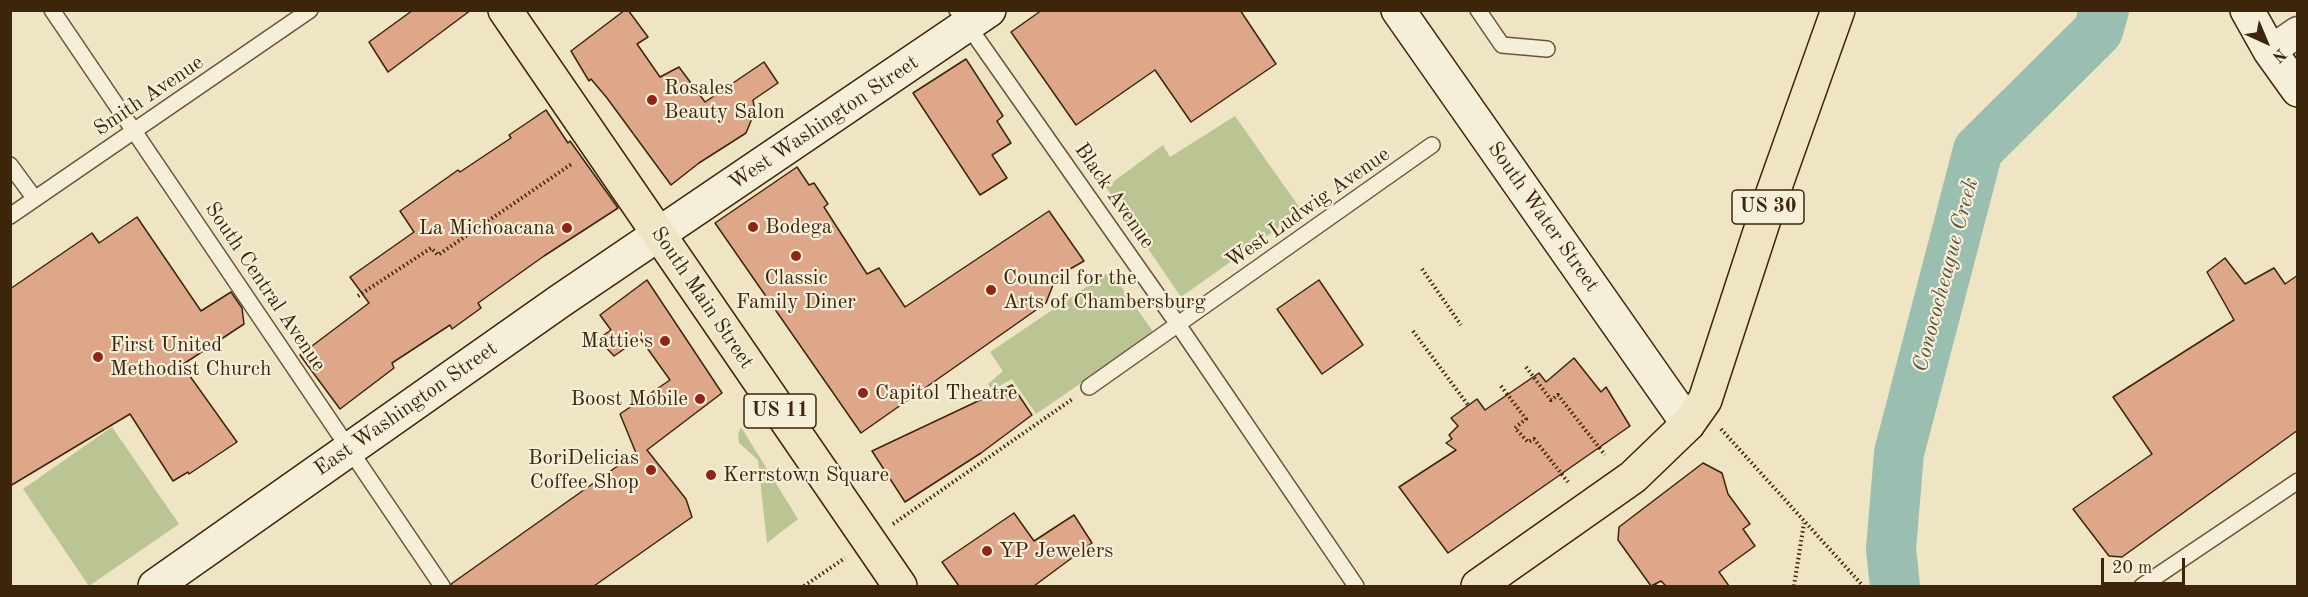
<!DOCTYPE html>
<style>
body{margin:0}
#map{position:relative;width:2308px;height:597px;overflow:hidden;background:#efe5c5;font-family:"Old Standard TT",serif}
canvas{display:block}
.frame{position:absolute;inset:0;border:12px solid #3c250a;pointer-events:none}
.north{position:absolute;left:2236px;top:12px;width:60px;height:60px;-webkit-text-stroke:4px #f5eed9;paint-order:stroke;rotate:136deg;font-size:16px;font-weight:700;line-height:24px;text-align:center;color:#3c250a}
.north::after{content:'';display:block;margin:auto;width:21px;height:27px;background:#3c250a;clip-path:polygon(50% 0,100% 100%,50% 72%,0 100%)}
.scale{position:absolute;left:2101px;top:558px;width:84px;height:27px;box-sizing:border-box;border:3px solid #3c250a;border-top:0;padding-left:8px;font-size:18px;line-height:21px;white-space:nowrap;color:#3c250a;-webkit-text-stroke:4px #f5eed9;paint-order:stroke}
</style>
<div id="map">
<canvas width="2308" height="597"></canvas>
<div class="frame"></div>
<div class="north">N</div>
<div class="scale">20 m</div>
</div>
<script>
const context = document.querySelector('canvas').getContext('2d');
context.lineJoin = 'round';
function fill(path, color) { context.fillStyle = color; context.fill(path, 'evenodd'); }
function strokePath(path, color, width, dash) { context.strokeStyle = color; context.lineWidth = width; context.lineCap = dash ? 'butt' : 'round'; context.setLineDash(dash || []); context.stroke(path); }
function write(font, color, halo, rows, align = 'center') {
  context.font = font + ' "Old Standard TT",serif'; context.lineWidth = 4.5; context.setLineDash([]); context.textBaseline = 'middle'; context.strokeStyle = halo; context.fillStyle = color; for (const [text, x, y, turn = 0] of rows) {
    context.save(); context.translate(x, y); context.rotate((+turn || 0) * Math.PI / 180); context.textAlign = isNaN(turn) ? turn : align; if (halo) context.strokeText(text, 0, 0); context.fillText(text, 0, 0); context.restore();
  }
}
fill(new Path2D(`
 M1235,116L1302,211L1181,297L1106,187L1163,145L1170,157Z
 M1110,271L1154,333L1036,414L1012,379L992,390L988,384L1003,371L990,352Z
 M112,427L179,524L89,586L23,489Z
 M741,427L798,519L767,543L758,460L739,443L738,434Z`), '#bbc493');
strokePath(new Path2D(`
 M1895,586L1891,549L1899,453L1978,150L2098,31L2104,10`), '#9abfb0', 50);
const building = new Path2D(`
 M413,10H471L388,72L369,42Z
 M625,10H628L648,37L637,44L660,77L679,67L705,102L764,62L778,83L753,100L755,111L746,133L699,163L671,185L607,98L591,79L589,81L571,51Z
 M1042,10H1240L1276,64L1191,122L1155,70L1076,125L1011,32Z
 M966,59L1003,116L997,121L1011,143L992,155L1007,178L980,195L913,93Z
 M546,110L568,143L570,141L618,208L544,256L478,303L481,308L452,329L450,325L392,363L394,368L340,409L300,355L369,303L350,277L414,232L400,211L458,170L460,172L511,138L509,135Z
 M797,167L809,185L814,183L828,204L824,207L867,274L879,268L905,307L1049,211L1084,261L1056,277L1046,303L861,433L715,223Z
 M137,217L201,311L231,292L242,308L244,324L182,365L237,442L189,474L188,472L173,481L130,414L10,486V289L92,233L99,243Z
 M2225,258L2245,284L2274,268L2285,284L2298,275V430L2122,557L2109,556L2073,509L2152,454L2113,397L2234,320L2207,272Z
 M647,280L722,393L647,450L686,499L692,517L594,586H452L451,584L636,453L620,414L670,380L640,338L614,356L598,339L611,330L600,315Z
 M1319,280L1363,345L1322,374L1277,309Z
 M1574,358L1601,392L1606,387L1630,426L1448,553L1399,487L1456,450L1446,443L1452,439L1449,435L1458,426L1451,418L1477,399L1485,410L1539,373L1546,382Z
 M1012,385L1032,415L981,453L905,502L872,451Z
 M1703,463L1722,473L1728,494L1750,524L1743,529L1755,546L1719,572L1729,586H1666L1661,581L1651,586L1618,540L1619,527Z
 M1014,513L1034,541L1074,515L1092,543L1034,586H959L942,562Z`);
fill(building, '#dea789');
strokePath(building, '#3c250a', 1.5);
const lane = new Path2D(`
 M52,10L442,586
 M957,10L1179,326L1356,586
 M1478,10L1502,45L1547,49
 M10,165L35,199
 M10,216L310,10
 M1089,387L1432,145
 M2142,586L2298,481`);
const street = new Path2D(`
 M2270,51L2298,32`);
const secondary = new Path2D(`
 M1398,10L1688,424
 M2247,10L2270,51L2298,90
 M155,586L560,301L989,10`);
const primary = new Path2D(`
 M505,10L900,586`);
const highway = new Path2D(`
 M1478,586L1633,477L1688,424L1705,400L1770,201L1838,10`);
strokePath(lane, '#695539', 18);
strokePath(street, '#695539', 33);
strokePath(secondary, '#3c250a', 36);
strokePath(primary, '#3c250a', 36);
strokePath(highway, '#3c250a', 36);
strokePath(new Path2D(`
 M1422,269L1461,325
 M358,296L431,248L438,255L573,163
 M1413,331L1468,405
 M1526,367L1551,400L1558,395L1605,455
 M1501,386L1526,419L1515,428L1528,442L1534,439L1568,482
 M1721,429L1863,586
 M893,524L1074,398
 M1655,584L1657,586
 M804,586L845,558
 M1794,586L1804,523`), '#3c250a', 4, [1.5, 3]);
strokePath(lane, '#f5eed9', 15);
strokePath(street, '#f5eed9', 30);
strokePath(secondary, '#f5eed9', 33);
strokePath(primary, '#efe5c5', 33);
strokePath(highway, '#efe5c5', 33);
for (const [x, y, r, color] of [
 [652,100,6,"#8f2418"],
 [753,227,6,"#8f2418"],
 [567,228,6,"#8f2418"],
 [796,256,6,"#8f2418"],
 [991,290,6,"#8f2418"],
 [665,341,6,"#8f2418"],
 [98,357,6,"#8f2418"],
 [863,393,6,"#8f2418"],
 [700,399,6,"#8f2418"],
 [651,470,6,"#8f2418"],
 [711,475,6,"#8f2418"],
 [987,551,6,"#8f2418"]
]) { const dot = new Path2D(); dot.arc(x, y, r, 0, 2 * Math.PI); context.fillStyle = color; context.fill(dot); strokePath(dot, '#f5eed9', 2); }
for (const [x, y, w] of [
 [1768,207,72],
 [780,411,72]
]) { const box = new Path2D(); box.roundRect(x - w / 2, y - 17, w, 34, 4.5); context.fillStyle = '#f5eed9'; context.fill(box); strokePath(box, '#3c250a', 1.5); }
write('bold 20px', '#3c250a', null, [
 ["US 30",1768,207],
 ["US 11",780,411]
]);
write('21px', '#3c250a', '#f5eed9', [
 ["Rosales",664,88],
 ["Beauty Salon",664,112],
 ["Bodega",765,227],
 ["La Michoacana",555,228,"right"],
 ["Classic",796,278,"center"],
 ["Family Diner",796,302,"center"],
 ["Council for the",1003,278],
 ["Arts of Chambersburg",1003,302],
 ["Mattie's",653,341,"right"],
 ["First United",110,345],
 ["Methodist Church",110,369],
 ["Capitol Theatre",875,393],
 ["Boost Mobile",688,399,"right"],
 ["BoriDelicias",639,458,"right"],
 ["Coffee Shop",639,482,"right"],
 ["Kerrstown Square",723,475],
 ["YP Jewelers",999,551]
], 'left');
write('21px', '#3c250a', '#f5eed9', [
 ["Smith Avenue",149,96,-34],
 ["West Washington Street",824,123,-34],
 ["Black Avenue",1114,196,55],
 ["West Ludwig Avenue",1308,208,-35],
 ["South Water Street",1543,217,55],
 ["South Central Avenue",265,287,56],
 ["South Main Street",702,298,56],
 ["East Washington Street",406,409,-35]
]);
write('italic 22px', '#58533c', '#f5eed9', [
 ["Conococheague Creek",1946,275,-75]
]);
</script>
